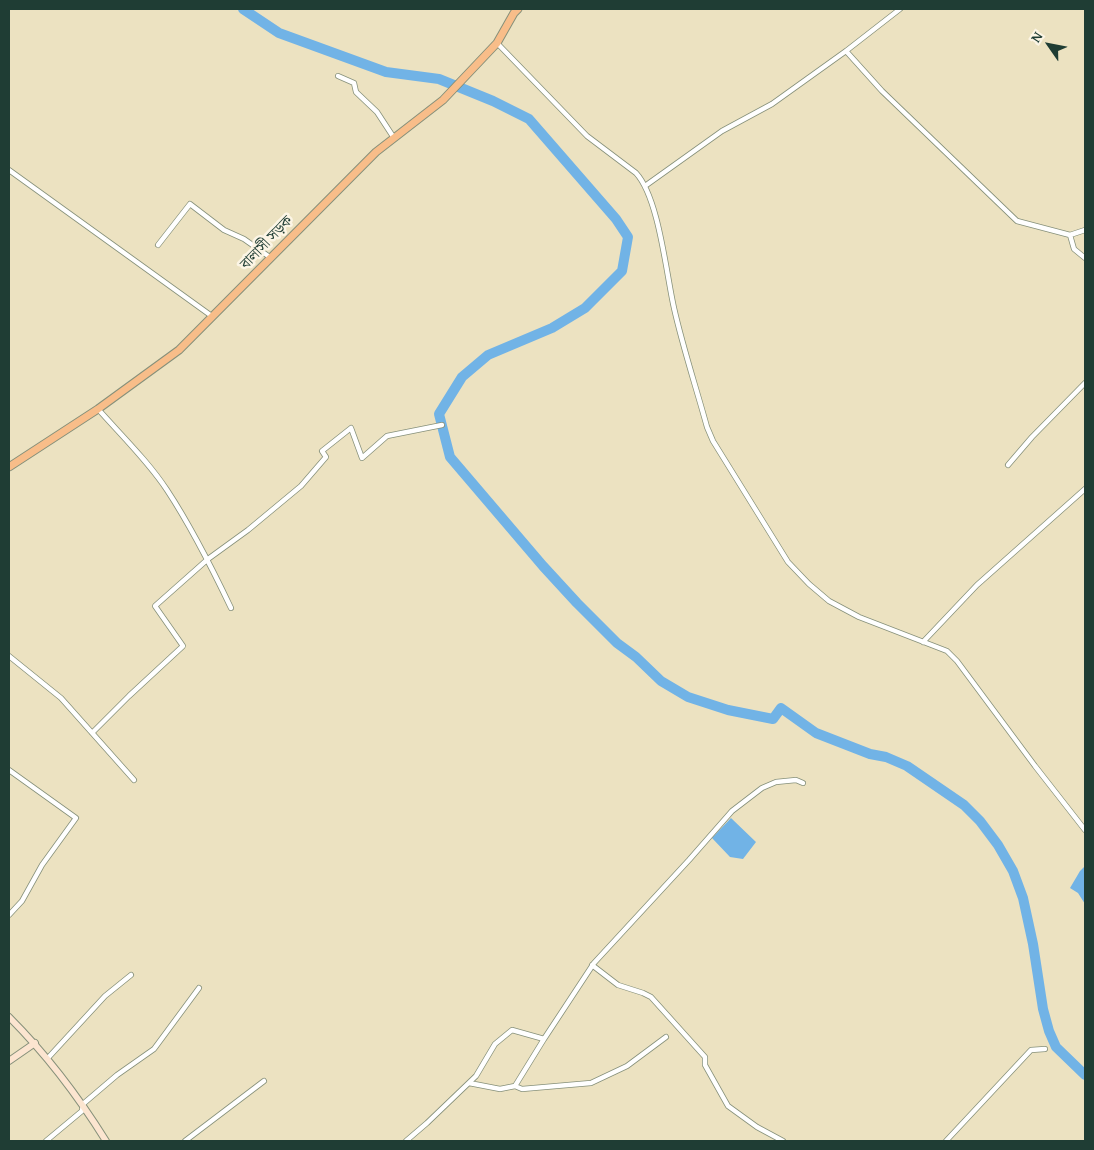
<!DOCTYPE html>
<meta charset="utf-8">
<style>
body{margin:0}
#map{position:relative;width:1094px;height:1150px;overflow:hidden;background:#ece2c1;font-family:"Gentium Book Plus",serif}
canvas{display:block}
.frame{position:absolute;inset:0;border:10px solid #1f3d34;pointer-events:none}
.north{position:absolute;left:1024px;top:20px;width:50px;height:50px;-webkit-text-stroke:4px #fcf5e5;paint-order:stroke;rotate:303deg;font-size:14px;font-weight:700;line-height:20px;text-align:center;color:#1f3d34}
.north::after{content:'';display:block;margin:auto;width:18px;height:22px;background:#1f3d34;clip-path:polygon(50% 0,100% 100%,50% 72%,0 100%)}
</style>
<div id="map">
<canvas width="1094" height="1150"></canvas>
<div class="frame"></div>
<div class="north">N</div>
</div>
<script>
const context = document.querySelector('canvas').getContext('2d');
context.lineJoin = 'round';
function fill(path, color) { context.fillStyle = color; context.fill(path, 'evenodd'); }
function strokePath(path, color, width, dash) { context.strokeStyle = color; context.lineWidth = width; context.lineCap = dash ? 'butt' : 'round'; context.setLineDash(dash || []); context.stroke(path); }
function write(font, color, halo, rows, align = 'center') {
  context.font = font + ' "Gentium Book Plus","Noto Serif Bengali",serif'; context.lineWidth = 5; context.setLineDash([]); context.textBaseline = 'middle'; context.strokeStyle = halo; context.fillStyle = color; for (const [text, x, y, turn = 0] of rows) {
    context.save(); context.translate(x, y); context.rotate((+turn || 0) * Math.PI / 180); context.textAlign = isNaN(turn) ? turn : align; if (halo) context.strokeText(text, 0, 0); context.fillText(text, 0, 0); context.restore();
  }
}
fill(new Path2D(`
 M731,818L756,842L743,859L730,857L712,838Z
 M1085,866V904L1078,893L1070,888L1080,871Z`), '#71b3e6');
strokePath(new Path2D(`
 M243,9L279,33L386,72L439,79L493,101L529,119L616,219L628,237L622,271L585,308L552,328L488,355L462,377L439,414L450,457L543,566L577,603L617,643L636,657L661,681L688,697L728,710L773,719L781,708L816,733L870,754L886,757L907,766L964,805L980,821L998,845L1013,871L1023,898L1033,944L1043,1009L1049,1031L1056,1047L1085,1075`), '#71b3e6', 10);
const street = new Path2D(`
 M497,43L587,136L636,173C659,198 666,273 674,308C683,348 696,387 707,427L713,441L788,562L809,584L829,601L859,617L947,651L957,661L1035,766L1085,830
 M846,51L882,91L1017,221L1070,235L1074,249L1085,258
 M338,76L354,83L356,92L377,112L394,138
 M9,170L213,317
 M645,186L722,131L772,104L846,51L900,9
 M1070,235L1085,230
 M158,245L190,204L224,230L244,239L271,258
 M98,409C121,435 148,461 167,490C192,528 212,568 231,608
 M1008,465L1032,437L1085,383
 M923,642L977,585L1085,489
 M9,656L61,698L134,780
 M92,733L129,696L183,646L155,606L208,559L248,530L301,486L326,457L322,451L351,428L362,458L387,436L442,425
 M9,770L76,818L42,865L22,901L9,915
 M592,965L618,985L643,993L651,997L705,1057V1065L728,1106L757,1127L783,1141
 M47,1059L105,996L131,975
 M469,1083L500,1089L515,1086L522,1089L591,1083L627,1066L666,1037
 M515,1086L544,1039
 M46,1141L82,1111L83,1104L117,1075L154,1049L199,988
 M185,1141L264,1081
 M406,1141L427,1123L476,1076L495,1044L512,1030L544,1039L594,963L689,860L732,811L762,788L776,782L796,780L803,783
 M946,1141L1031,1050L1045,1049`);
const secondary = new Path2D(`
 M9,1017C47,1055 78,1096 106,1141
 M9,1061L35,1043`);
const primary = new Path2D(`
 M9,467L98,409L179,350L376,152L443,100L497,43L514,13L518,9`);
strokePath(street, '#86907a', 6);
strokePath(secondary, '#86907a', 8);
strokePath(primary, '#86907a', 9);
strokePath(street, '#fff', 4.5);
strokePath(secondary, '#fce5d0', 6);
strokePath(primary, '#f8bd89', 7);
write('15px', '#1f3d34', '#fcf5e5', [
 ["বালাসী সড়ক",267,243,-46]
]);
</script>
